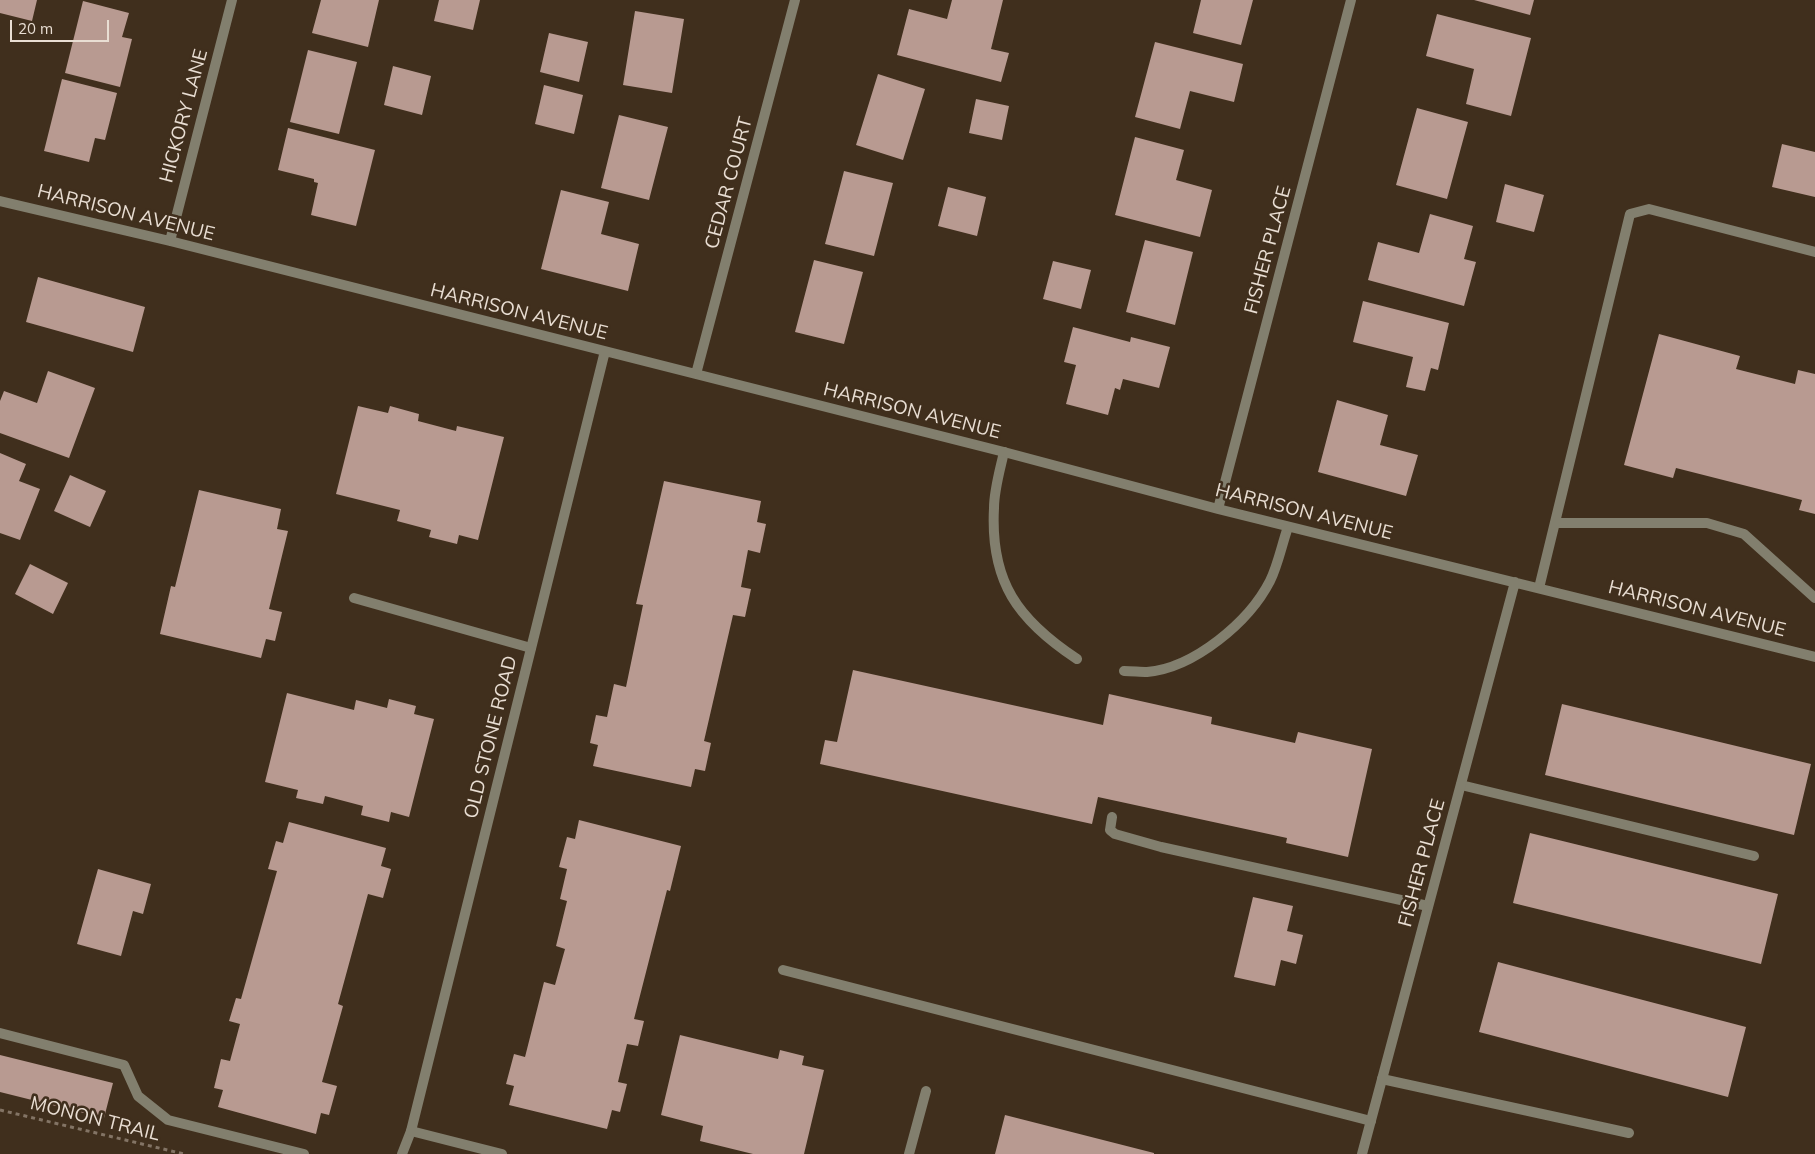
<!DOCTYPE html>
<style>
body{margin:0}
#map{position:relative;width:1815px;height:1154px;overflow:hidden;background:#402f1d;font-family:Mulish,sans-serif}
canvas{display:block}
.scale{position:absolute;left:10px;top:20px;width:99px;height:22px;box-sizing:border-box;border:2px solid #e9ded3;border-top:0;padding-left:6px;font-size:15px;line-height:18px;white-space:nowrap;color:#e9ded3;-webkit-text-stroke:4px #402f1d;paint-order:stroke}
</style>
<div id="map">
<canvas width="1815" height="1154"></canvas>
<div class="scale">20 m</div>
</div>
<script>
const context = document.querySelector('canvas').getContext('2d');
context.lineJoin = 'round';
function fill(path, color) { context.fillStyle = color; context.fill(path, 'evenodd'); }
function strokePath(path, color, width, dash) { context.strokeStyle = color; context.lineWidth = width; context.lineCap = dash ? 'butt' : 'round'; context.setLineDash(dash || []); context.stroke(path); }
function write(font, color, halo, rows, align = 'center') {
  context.font = font + ' Mulish,sans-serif'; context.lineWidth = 5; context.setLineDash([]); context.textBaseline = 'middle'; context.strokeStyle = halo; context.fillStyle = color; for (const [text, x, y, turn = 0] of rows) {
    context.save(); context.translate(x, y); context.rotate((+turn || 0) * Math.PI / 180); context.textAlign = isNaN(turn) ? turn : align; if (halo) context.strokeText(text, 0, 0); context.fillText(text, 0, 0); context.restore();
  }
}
fill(new Path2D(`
 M0,0H37L32,21L0,13Z
 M321,0H379L368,47L312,33Z
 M439,0H480L473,30L434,21Z
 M952,0H1003L991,49L1009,53L1001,82L897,55L909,9L947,19Z
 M1201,0H1253L1241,45L1193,33Z
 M1474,0H1534L1530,15Z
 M83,1L129,13L122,37L132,39L120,87L65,73Z
 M635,11L684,19L672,93L623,85Z
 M1437,14L1531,38L1511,116L1466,104L1474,69L1426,56Z
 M549,33L588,42L579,82L540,72Z
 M1155,42L1243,64L1234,102L1190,91L1180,129L1135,117Z
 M308,50L357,62L339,134L290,122Z
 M393,66L431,76L422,115L384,105Z
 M878,74L925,89L903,160L856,145Z
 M62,79L117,93L105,140L95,138L89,162L44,151Z
 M544,85L583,95L574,134L535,124Z
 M976,99L1009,106L1002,140L969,133Z
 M1417,108L1468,122L1447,199L1396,185Z
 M619,115L668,127L649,200L601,188Z
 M288,128L375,150L356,226L311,215L318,183L314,182V179L278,170Z
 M1135,137L1184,150L1176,180L1212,190L1200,237L1115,215Z
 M1782,144L1815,152V197L1772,187Z
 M844,171L893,183L874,256L825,244Z
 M1505,184L1544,195L1534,232L1496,222Z
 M948,187L986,197L977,236L938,226Z
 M561,190L609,202L601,234L639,244L628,291L541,269Z
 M1430,214L1473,226L1464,259L1476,262L1464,306L1368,280L1378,242L1419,253Z
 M1145,240L1193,252L1175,325L1126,312Z
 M814,260L863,272L844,344L795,332Z
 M1053,261L1091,270L1081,309L1043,299Z
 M38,277L145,307L133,352L26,322Z
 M1363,301L1449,323L1438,370L1431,368L1425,391L1406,387L1413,357L1353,342Z
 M1073,327L1130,342L1131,337L1170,347L1159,388L1123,379L1120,390L1115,388L1108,415L1066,404L1076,365L1064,362Z
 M1659,334L1740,356L1736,369L1795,384L1798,370L1815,374V514L1799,510L1802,500L1676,468L1673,478L1624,465Z
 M48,371L95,388L69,458L0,433V401L4,391L37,403Z
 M1337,400L1388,415L1380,445L1418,455L1406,496L1318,472Z
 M358,406L388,413L390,406L419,414L418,421L456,431L457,426L504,437L478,540L459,535L457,544L429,537L431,530L397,521L400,510L336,494Z
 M0,453L26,464L19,481L40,489L20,540L0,533Z
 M70,475L106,491L90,527L54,511Z
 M664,481L761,501L757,522L766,524L760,553L748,550L741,587L751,589L745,617L733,615L704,741L711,743L705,771L695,769L691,787L593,766L598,745L590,743L596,715L607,717L614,684L626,687L643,605L636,604Z
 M199,490L281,509L277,529L288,531L269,609L282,612L275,641L266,639L261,658L160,634L171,586L175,587Z
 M30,564L68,583L53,614L15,594Z
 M853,670L1103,725L1109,694L1212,717L1211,724L1295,743L1298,732L1372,749L1348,857L1286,843L1287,838L1098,797L1092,824L820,764L825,740L837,742Z
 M287,693L354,710L356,700L387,708L389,699L416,706L414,714L434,719L409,817L391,812L389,822L361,815L363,806L325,796L323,804L296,798L298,790L265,782Z
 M1562,704L1811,764L1794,835L1545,775Z
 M579,820L681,846L670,891L667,890L634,1019L644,1021L638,1046L627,1044L618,1082L627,1084L620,1112L612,1110L607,1129L509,1105L514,1086L506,1084L514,1054L525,1057L544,982L555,985L565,949L556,946L567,901L560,899L567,869L559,867L567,837L575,839Z
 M289,822L386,848L381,866L391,869L383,898L368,894L338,1004L343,1006L322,1082L337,1086L329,1115L321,1113L316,1134L218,1107L223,1090L214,1088L221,1059L230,1061L240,1024L229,1021L236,998L241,999L277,871L268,869L276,841L283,843Z
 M1530,833L1778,894L1761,964L1513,903Z
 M98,869L151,884L143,914L133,911L121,956L77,944Z
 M1253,897L1293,906L1287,931L1303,935L1296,964L1281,960L1275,986L1234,977Z
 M1498,962L1746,1027L1728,1097L1479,1032Z
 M680,1035L778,1059L780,1050L804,1056L802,1065L824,1070L804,1154H753L700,1141L703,1126L661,1115Z
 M0,1055L113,1083L104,1118L0,1092Z
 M1005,1115L1154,1153V1154H995Z`), '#b89a91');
strokePath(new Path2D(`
 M0,1110L184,1154`), '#837465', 3, [4, 4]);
strokePath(new Path2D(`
 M1004,452C1000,470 994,490 994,508C990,582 1018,620 1077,659
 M1555,523H1707L1744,534L1815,598
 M1539,588L1630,214L1649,209L1815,252
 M354,598L531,648
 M1124,671C1132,671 1140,672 1147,672C1194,668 1249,622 1270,581C1278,565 1282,544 1288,527
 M1461,785L1754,856
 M1112,817L1110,830L1115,834L1161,847L1428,906
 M783,970L1371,1121
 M0,1033L124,1065L138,1096L168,1120L304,1154
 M1382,1079L1629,1133
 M402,1154L411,1131
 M909,1154L926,1091`), '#827f6e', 10);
strokePath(new Path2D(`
 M0,201L170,241L1004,452L1218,509L1815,657
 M170,241L232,0
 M696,374L795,0
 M1218,509L1351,0
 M502,1154L411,1131L605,351
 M1362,1154L1515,582`), '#827f6e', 10);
write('19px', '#e9ded3', '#402f1d', [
 ["HICKORY LANE",184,116,-75],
 ["CEDAR COURT",729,183,-75],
 ["HARRISON AVENUE",126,213,14],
 ["FISHER PLACE",1268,250,-75],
 ["HARRISON AVENUE",519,312,14],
 ["HARRISON AVENUE",912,411,14],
 ["HARRISON AVENUE",1304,512,14],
 ["HARRISON AVENUE",1697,609,14],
 ["OLD STONE ROAD",491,737,-76],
 ["FISHER PLACE",1422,863,-75],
 ["MONON TRAIL",95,1119,14]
]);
</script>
